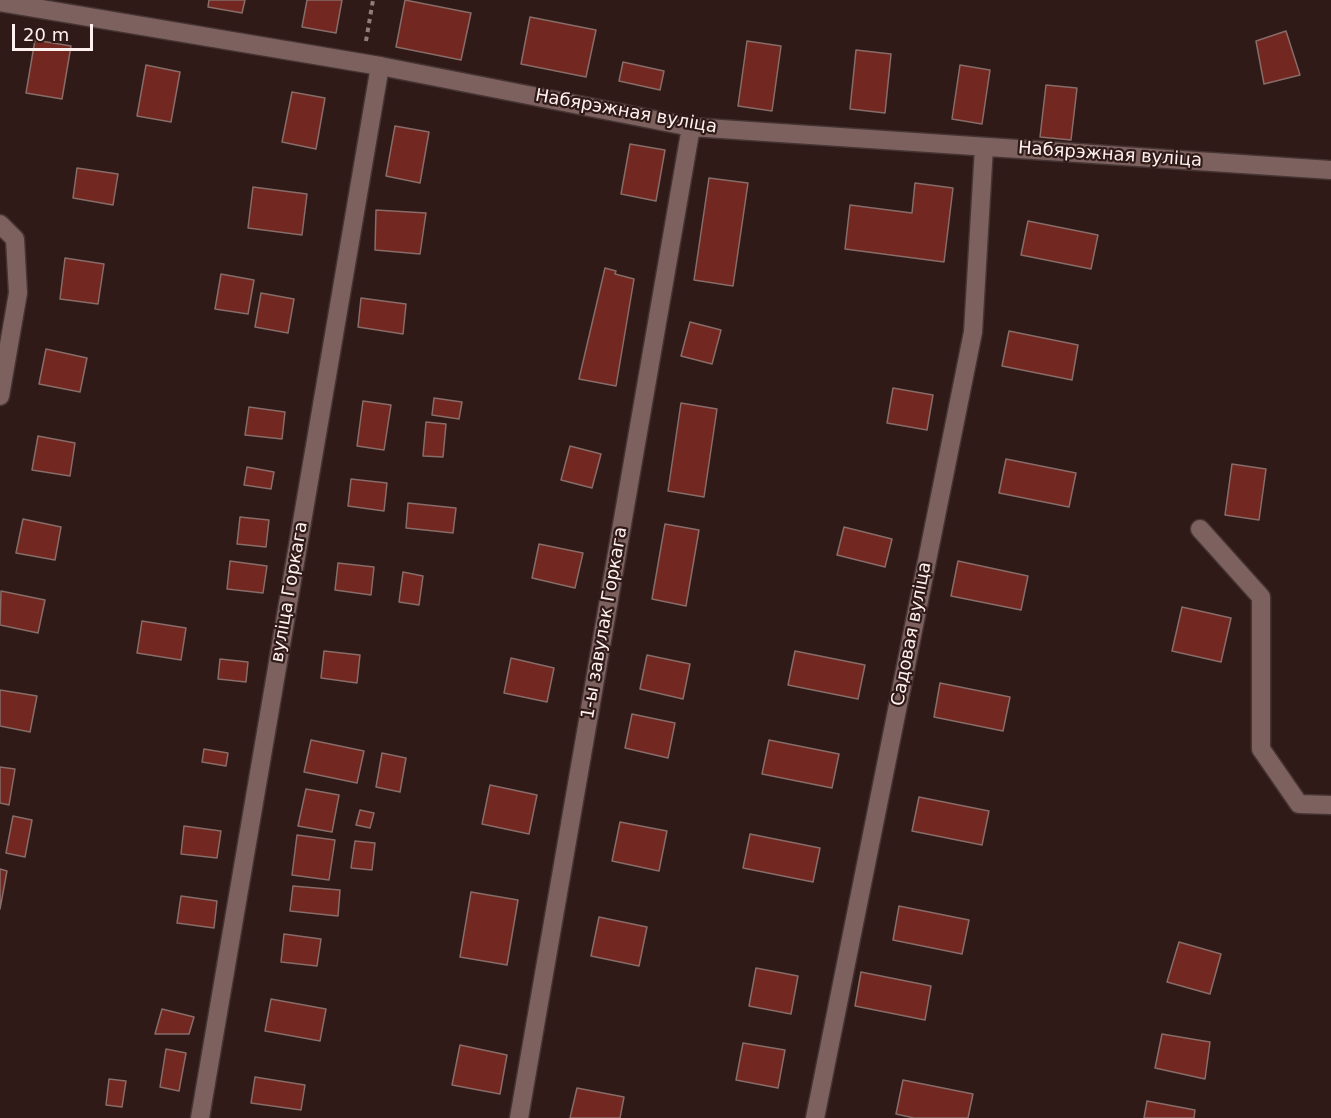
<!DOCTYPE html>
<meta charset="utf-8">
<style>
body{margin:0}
#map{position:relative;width:1331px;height:1118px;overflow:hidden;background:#301a17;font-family:"DejaVu Sans",sans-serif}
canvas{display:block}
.scale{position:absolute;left:12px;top:24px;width:81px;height:27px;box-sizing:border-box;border:3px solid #fdf0ee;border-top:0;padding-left:8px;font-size:18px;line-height:21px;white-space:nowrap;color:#fdf0ee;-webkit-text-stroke:4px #301a17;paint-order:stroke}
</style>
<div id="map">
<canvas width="1331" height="1118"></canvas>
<div class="scale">20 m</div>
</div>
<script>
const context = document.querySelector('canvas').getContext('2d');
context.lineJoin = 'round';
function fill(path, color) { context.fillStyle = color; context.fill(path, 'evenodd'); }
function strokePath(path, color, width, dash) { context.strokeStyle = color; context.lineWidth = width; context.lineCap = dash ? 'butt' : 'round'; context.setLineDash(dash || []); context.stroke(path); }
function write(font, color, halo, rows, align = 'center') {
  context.font = font + ' "DejaVu Sans",sans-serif'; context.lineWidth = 4.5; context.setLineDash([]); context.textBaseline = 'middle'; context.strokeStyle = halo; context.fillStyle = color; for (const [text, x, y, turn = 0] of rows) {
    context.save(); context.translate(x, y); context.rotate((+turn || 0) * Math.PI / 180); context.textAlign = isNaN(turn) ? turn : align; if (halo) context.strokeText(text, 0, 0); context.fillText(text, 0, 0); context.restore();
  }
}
const building = new Path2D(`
 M209,0H245L242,13L208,7Z
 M307,0H342L336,33L302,27Z
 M405,0L471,13L461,60L396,47Z
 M530,17L596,30L586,77L521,64Z
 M1286,31L1300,75L1264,84L1256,41Z
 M35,40L71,46L62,99L26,93Z
 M747,41L781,46L772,111L738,106Z
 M856,50L891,54L885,113L850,109Z
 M623,62L664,71L660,90L619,81Z
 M146,65L180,72L171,122L137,116Z
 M960,65L990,70L982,124L952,119Z
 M1046,85L1077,88L1071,140L1040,137Z
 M292,92L325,98L316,149L282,142Z
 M395,126L429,132L420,183L386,176Z
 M630,144L665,150L656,201L621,194Z
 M77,168L118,174L113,205L73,198Z
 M709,178L748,183L733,286L694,280Z
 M915,183L953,188L944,262L845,249L850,205L912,213Z
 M253,187L307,194L302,235L248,228Z
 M376,210L426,213L420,254L375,250Z
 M1028,221L1098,235L1091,269L1021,255Z
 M65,258L104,264L98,304L60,299Z
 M605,268L616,271L615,274L634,279L616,386L579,379Z
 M221,274L254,280L248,314L215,309Z
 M261,293L294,299L288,333L255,327Z
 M361,298L406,304L403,334L358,327Z
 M690,322L721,330L712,364L681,356Z
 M1009,331L1078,345L1072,380L1002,366Z
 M46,349L87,358L80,392L39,384Z
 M893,388L933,395L927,430L887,423Z
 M434,398L462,402L459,419L432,415Z
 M363,401L391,405L384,450L357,446Z
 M681,403L717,409L704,497L668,491Z
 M249,407L285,412L282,439L245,435Z
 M426,422L446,424L443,457L423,456Z
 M38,436L75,443L70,476L32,470Z
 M570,446L601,454L592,488L561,480Z
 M1006,459L1076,473L1069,507L999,493Z
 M1232,464L1266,469L1259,520L1225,515Z
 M247,467L274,472L271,489L244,485Z
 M351,479L387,483L384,511L348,506Z
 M408,503L456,508L453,533L406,528Z
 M240,517L269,520L266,547L237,544Z
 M23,519L61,527L55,560L16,553Z
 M665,524L699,530L686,606L652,599Z
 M844,527L892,539L885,567L837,555Z
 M539,544L583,553L575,588L532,578Z
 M230,561L267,566L263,593L227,589Z
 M958,561L1028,576L1021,610L951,596Z
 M338,563L374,567L371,595L335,590Z
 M403,572L423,576L419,605L399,602Z
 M1,591L45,600L38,633L0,625Z
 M1182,607L1231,618L1221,662L1172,651Z
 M142,621L186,628L181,660L137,653Z
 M324,651L360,655L357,683L321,678Z
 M795,651L865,665L858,699L788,685Z
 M647,655L690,664L683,699L640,689Z
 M511,658L554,668L547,702L504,693Z
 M220,659L248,662L246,682L218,679Z
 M940,683L1010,697L1003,731L934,717Z
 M0,690L37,696L30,732L0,726Z
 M632,714L675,723L668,758L625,748Z
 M311,740L364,751L357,783L304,772Z
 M769,740L839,754L832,788L762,774Z
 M204,749L228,753L226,766L202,762Z
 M382,753L406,758L400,792L376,787Z
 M0,767L15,769L9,805L0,803Z
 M490,785L537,795L529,834L482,824Z
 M306,789L339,795L332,832L298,826Z
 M919,797L989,811L982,845L912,831Z
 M360,810L374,813L370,828L356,825Z
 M13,816L32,820L25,857L6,853Z
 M620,822L667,831L659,871L612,861Z
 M184,826L221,831L217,858L181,854Z
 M750,834L820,848L813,882L743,868Z
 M297,835L335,840L329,880L292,875Z
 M355,841L375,843L372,870L351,868Z
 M0,869L7,871L0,909Z
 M293,886L340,890L338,916L290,911Z
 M471,892L518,900L507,965L460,957Z
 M181,896L217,901L214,928L177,923Z
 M899,906L969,920L962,954L893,940Z
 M599,917L647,927L639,966L591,956Z
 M284,934L321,939L317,966L281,962Z
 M1179,942L1221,954L1210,994L1167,982Z
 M756,968L798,976L791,1014L749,1006Z
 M861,972L931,986L925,1020L855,1006Z
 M271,999L326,1009L320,1041L265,1031Z
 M162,1009L194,1017L189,1034H155Z
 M1162,1034L1210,1042L1205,1079L1155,1068Z
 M743,1043L785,1050L778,1088L736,1080Z
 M460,1045L507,1055L500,1094L452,1085Z
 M166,1049L186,1053L179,1091L160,1087Z
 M255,1077L305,1085L301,1110L251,1103Z
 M109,1079L126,1081L122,1107L106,1105Z
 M903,1080L973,1094L968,1118H914L896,1114Z
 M577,1088L624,1097L620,1118H570Z
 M1147,1101L1195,1110L1194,1118H1144Z`);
fill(building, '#732721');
strokePath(building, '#876c68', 1.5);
const street = new Path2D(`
 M380,66L691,127L1331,170
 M0,224L15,239L18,293L0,396
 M1200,529L1261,597V749L1299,804L1331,805
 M519,1118L691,127
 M815,1118L973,332L984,147`);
const secondary = new Path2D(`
 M0,2L380,66L200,1118`);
strokePath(street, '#453433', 21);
strokePath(secondary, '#453433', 21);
strokePath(new Path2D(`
 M366,41L373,0`), '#8f7e7b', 4, [4.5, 4.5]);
strokePath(street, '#7c615e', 18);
strokePath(secondary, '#7c615e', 18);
write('18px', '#fdf0ee', '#301a17', [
 ["Набярэжная вуліца",626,112,10],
 ["Набярэжная вуліца",1110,155,4],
 ["вуліца Горкага",290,592,-80],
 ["1-ы завулак Горкага",605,623,-80],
 ["Садовая вуліца",912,634,-79]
]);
</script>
